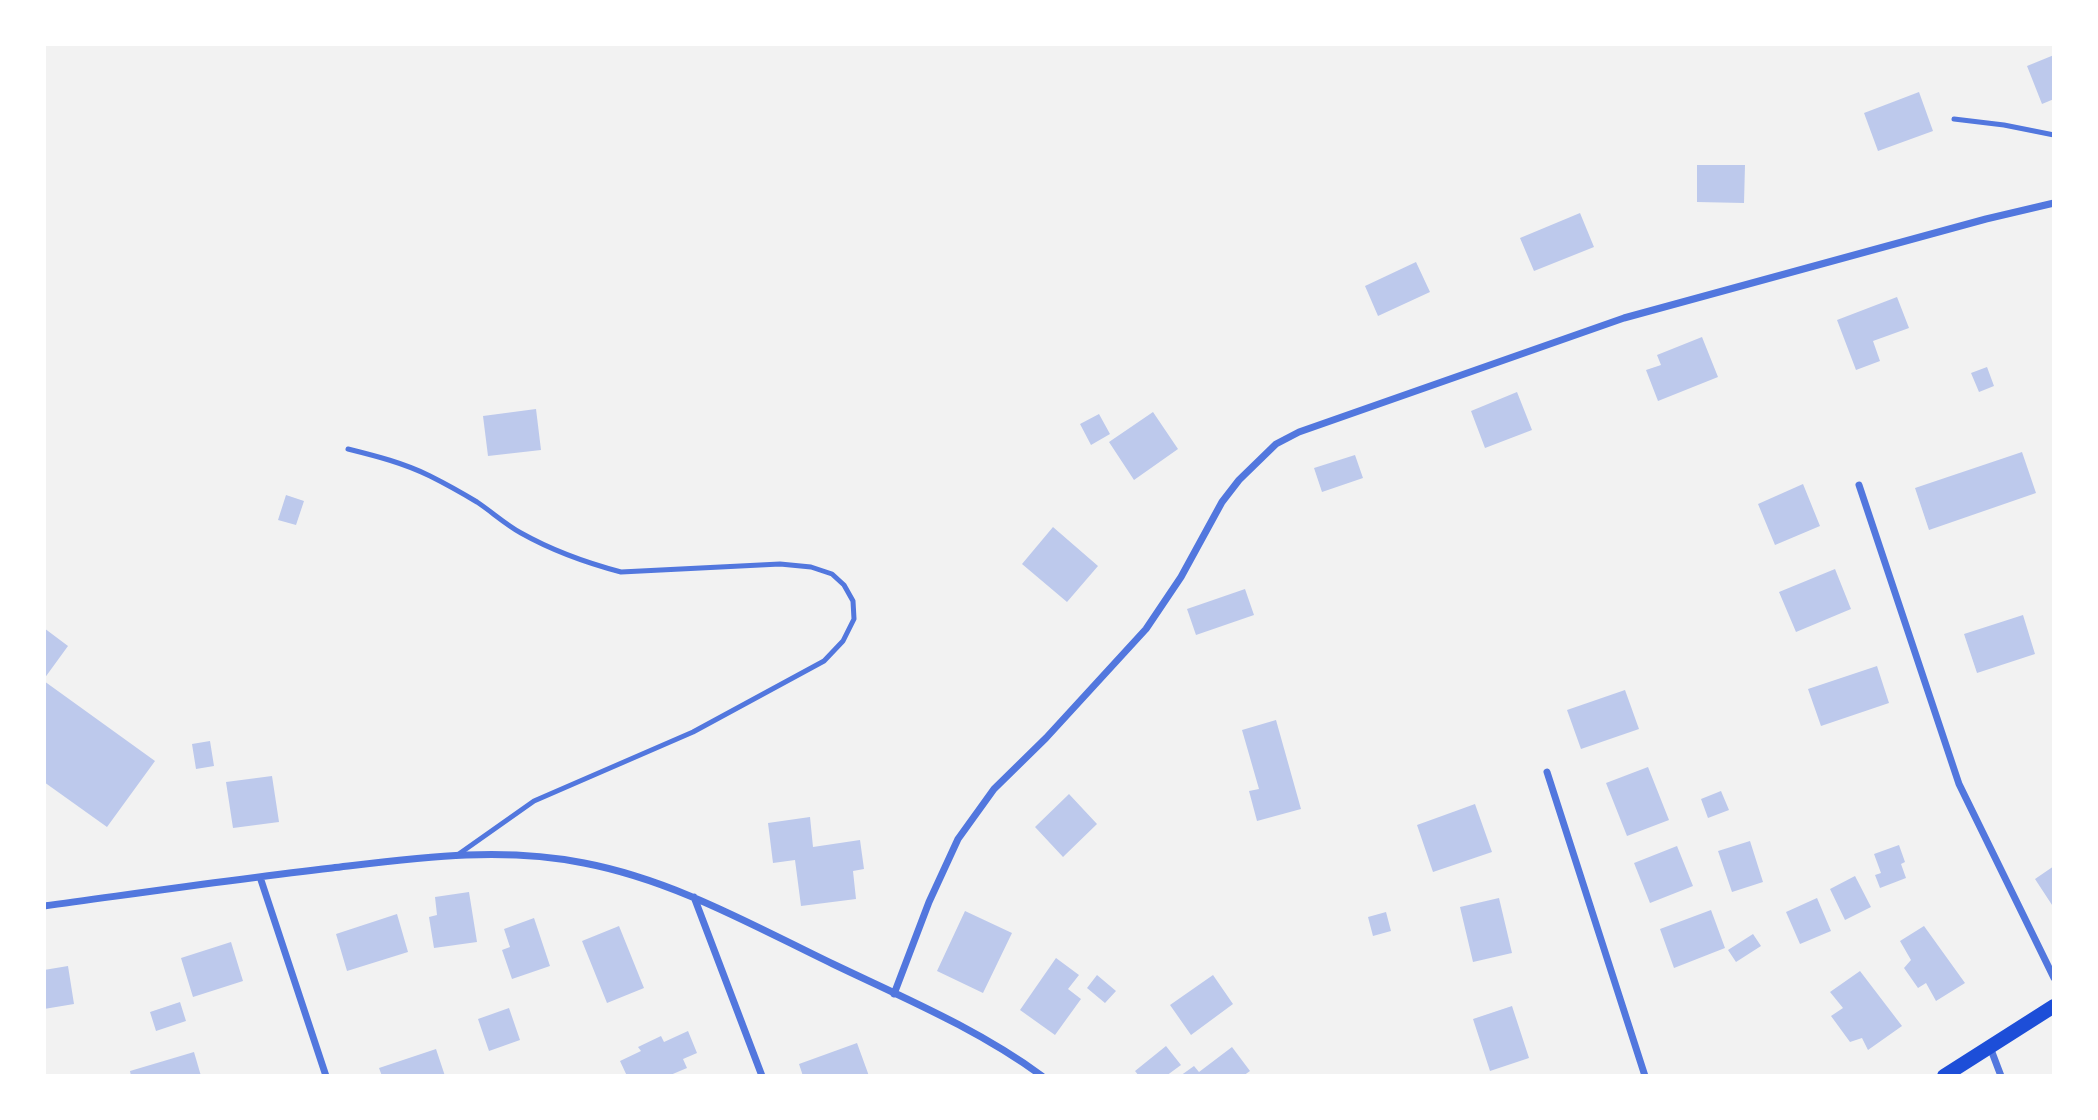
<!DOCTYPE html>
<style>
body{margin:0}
#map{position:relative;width:2098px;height:1120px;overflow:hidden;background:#f2f2f2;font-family:Manrope,sans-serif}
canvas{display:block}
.frame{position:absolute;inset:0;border:46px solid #fff;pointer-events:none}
</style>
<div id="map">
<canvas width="2098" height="1120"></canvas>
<div class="frame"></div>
</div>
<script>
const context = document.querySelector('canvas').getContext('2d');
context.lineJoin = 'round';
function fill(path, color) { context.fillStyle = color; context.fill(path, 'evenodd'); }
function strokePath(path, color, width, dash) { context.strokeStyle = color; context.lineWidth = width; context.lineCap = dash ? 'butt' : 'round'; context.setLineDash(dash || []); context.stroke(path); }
fill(new Path2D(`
 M2054,55V99L2042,104L2027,66Z
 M1919,92L1933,131L1878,151L1864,113Z
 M1697,165H1745L1744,203L1697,202Z
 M1580,213L1594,247L1534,271L1520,238Z
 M1416,262L1430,292L1378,316L1365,286Z
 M1897,297L1909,328L1873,341L1880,361L1856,370L1837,320Z
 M1702,337L1718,377L1658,401L1646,370L1661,365L1657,355Z
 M1987,367L1994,386L1979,392L1971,373Z
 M1517,392L1532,430L1485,448L1471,411Z
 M536,409L541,450L488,456L483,416Z
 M1153,412L1178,449L1134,480L1109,442Z
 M1099,414L1110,434L1091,445L1080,424Z
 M2022,452L2036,493L1929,530L1915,488Z
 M1355,455L1363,478L1322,492L1314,468Z
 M1803,484L1820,526L1775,545L1758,504Z
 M286,495L304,501L296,525L278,520Z
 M1053,527L1098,566L1067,602L1022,564Z
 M1835,569L1851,609L1796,632L1779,592Z
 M1245,589L1254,615L1196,635L1187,609Z
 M2023,615L2035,654L1977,673L1964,634Z
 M44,628L68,646L44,679Z
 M1877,666L1889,703L1821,726L1808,689Z
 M44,681L155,761L107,827L44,782Z
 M1625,690L1639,729L1581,749L1567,710Z
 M1276,720L1301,809L1257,821L1249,791L1259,789L1242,730Z
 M210,741L214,766L196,769L192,744Z
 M1648,767L1669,820L1627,836L1606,783Z
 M272,776L279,822L233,828L226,782Z
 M1721,791L1729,810L1708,818L1701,799Z
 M1069,794L1097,824L1063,857L1035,827Z
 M1475,804L1492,852L1433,872L1417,825Z
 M810,817L813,847L860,840L864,869L853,871L856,899L801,906L795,860L773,863L768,823Z
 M1750,841L1763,882L1732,892L1718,851Z
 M1899,845L1905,862L1901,864L1906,878L1880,888L1875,875L1881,873L1874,854Z
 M1677,846L1693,886L1650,903L1634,863Z
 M2054,866V908L2035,879Z
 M1855,876L1871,907L1845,920L1830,889Z
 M469,892L477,942L434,948L429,917L437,915L435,897Z
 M1499,898L1512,953L1473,962L1460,907Z
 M1817,898L1831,931L1800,944L1786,912Z
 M1711,910L1725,948L1674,968L1660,929Z
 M965,911L1012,933L983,993L937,971Z
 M1386,912L1391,931L1373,936L1368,917Z
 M397,914L408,952L347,971L336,934Z
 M534,918L550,966L512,979L502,950L510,947L504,929Z
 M619,926L644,988L607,1003L582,941Z
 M1924,926L1965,983L1936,1001L1926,983L1918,988L1904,968L1911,960L1900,941Z
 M1753,934L1761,946L1736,962L1728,950Z
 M231,942L243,981L193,997L181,958Z
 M1056,958L1079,975L1068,989L1081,999L1055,1035L1020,1010Z
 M68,966L74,1004L44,1009V970Z
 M1860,971L1902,1026L1868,1050L1862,1038L1850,1042L1831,1016L1843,1008L1830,992Z
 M1097,975L1116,991L1105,1003L1087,988Z
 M1213,975L1233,1004L1191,1035L1170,1005Z
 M180,1002L186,1021L156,1031L150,1012Z
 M1512,1006L1529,1058L1490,1071L1473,1019Z
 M509,1008L520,1040L489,1051L478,1019Z
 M688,1031L697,1053L683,1059L687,1068L668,1076H627L620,1061L641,1051L638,1047L661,1036L664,1042Z
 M857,1043L869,1076H803L799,1064Z
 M1166,1046L1181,1065L1166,1076H1139L1135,1071Z
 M1232,1047L1250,1071L1243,1076H1180L1194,1066L1199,1072Z
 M436,1049L445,1076H382L379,1068Z
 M194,1052L201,1076H131L130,1071Z`), '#bdc9ec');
strokePath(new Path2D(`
 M1954,119L2004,125L2054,135
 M348,449C376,456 404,463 430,476C446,484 462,493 477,502C492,512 505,524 521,533C553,551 587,563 621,572L780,564L811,567L832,574L844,585L853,601L854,619L843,641L824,661L693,732L534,801L456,856`), '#5277de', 5);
strokePath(new Path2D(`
 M1859,485L1959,784L2054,978
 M1547,772L1645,1076
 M260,877L326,1076
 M694,897L762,1076
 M44,906C140,893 236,879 332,868C416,858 500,846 584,863C673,880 752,925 833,964C904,998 978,1029 1042,1076
 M894,994L929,902L958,839L994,789L1046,738L1146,629L1181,577L1222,502L1239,480L1276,444L1299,432L1624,318L1986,219L2054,203
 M1990,1047L2001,1076`), '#5277de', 7);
strokePath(new Path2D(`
 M1944,1076L2054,1006`), '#1d4ed8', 14);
</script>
